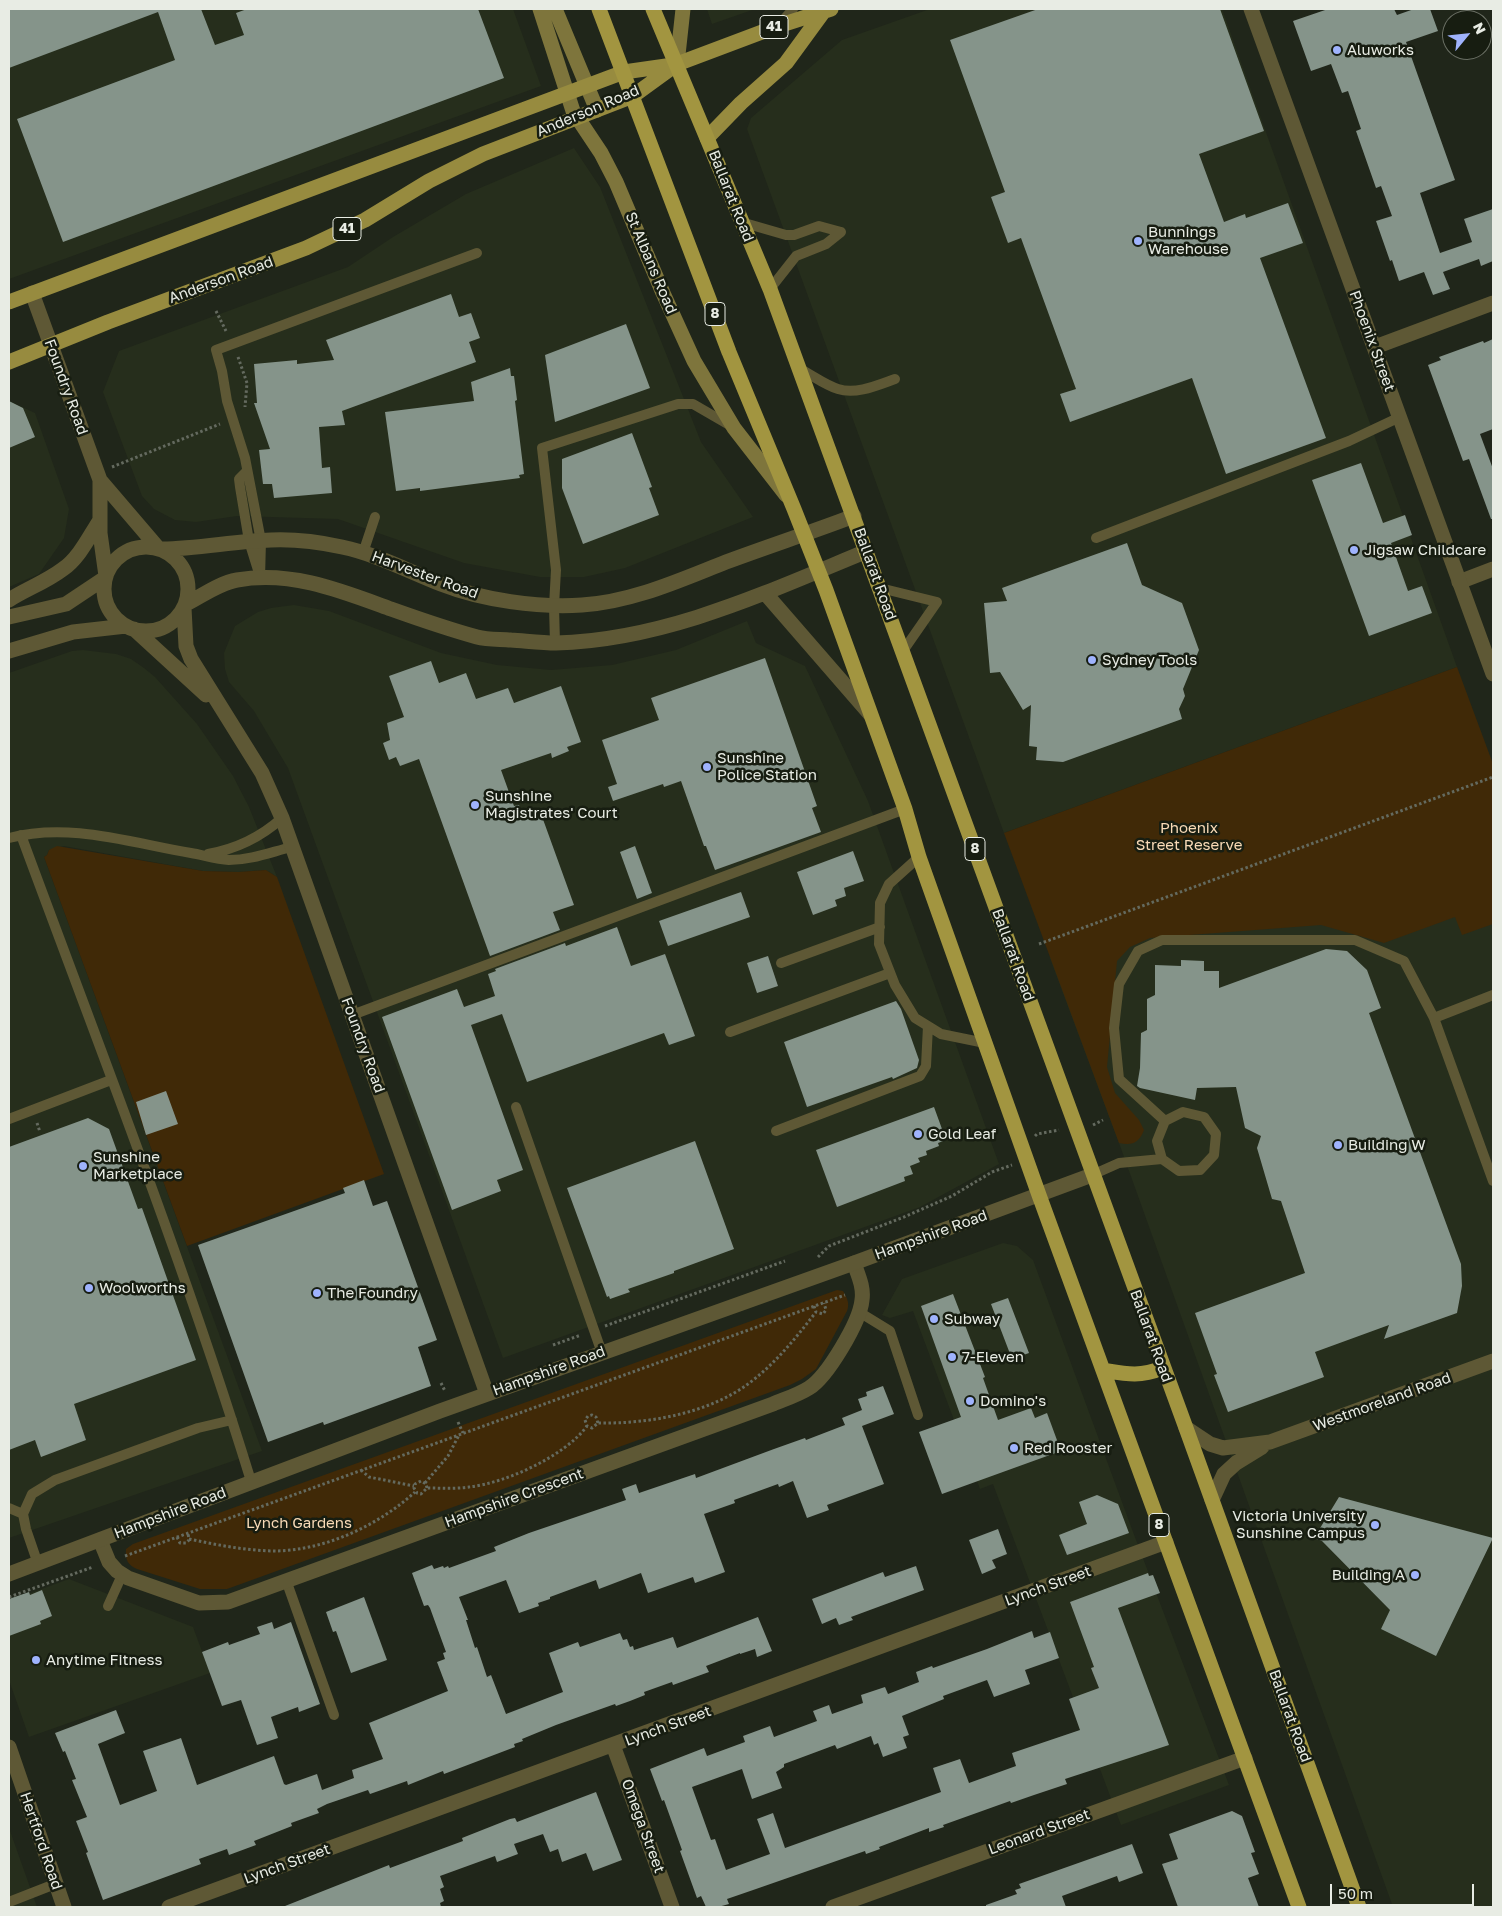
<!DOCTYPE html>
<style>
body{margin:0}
#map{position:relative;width:1502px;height:1916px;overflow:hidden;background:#20261a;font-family:"Golos Text",sans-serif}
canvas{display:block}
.frame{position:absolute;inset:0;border:10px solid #e8ece4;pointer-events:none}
.north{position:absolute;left:1442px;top:10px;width:50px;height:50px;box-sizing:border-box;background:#171d11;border:1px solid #6b7065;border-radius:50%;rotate:62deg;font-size:14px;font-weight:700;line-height:20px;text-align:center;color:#e8ece4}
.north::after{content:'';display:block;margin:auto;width:18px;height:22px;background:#9fb3fd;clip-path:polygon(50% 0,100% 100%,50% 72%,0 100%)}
.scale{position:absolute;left:1330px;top:1884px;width:144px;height:22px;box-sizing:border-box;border:2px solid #e8ece4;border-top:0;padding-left:6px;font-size:15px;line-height:18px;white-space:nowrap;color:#e8ece4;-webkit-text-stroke:4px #171d11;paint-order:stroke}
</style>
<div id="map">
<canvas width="1502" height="1916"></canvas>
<div class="frame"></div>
<div class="north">N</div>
<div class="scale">50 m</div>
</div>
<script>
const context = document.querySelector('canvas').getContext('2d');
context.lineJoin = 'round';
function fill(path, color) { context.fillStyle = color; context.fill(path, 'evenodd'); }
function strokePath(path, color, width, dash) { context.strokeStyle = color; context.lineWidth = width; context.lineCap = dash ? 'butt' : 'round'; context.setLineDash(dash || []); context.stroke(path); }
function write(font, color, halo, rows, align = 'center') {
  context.font = font + ' "Golos Text",sans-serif'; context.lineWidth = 5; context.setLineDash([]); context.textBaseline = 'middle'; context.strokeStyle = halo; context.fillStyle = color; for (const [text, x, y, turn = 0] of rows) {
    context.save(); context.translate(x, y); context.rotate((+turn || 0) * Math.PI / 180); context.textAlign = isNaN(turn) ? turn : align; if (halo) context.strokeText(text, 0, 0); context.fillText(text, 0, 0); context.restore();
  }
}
fill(new Path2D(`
 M9,9H513L541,86L9,279Z
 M707,9H755L712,24Z
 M930,9H1222L1457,667L1004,833L747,129L751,118L842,40Z
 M574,148L600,187L701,442L753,517L625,568L584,577H540L464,563L338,519L237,516L196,522L175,520L154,509L142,496L103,392L119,351L348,267L393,237L466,194Z
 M9,401L35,413L69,509L64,538L39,574L9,587Z
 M294,605L329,611L441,653L497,665L551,670L612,665L676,650L747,621L756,643L805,666L868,801L999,1164L920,1207L503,1358L288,768L254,711L229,682L225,669L224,653L235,626L258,612L271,608Z
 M83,650L116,654L131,659L144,668L155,677L197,724L233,776L249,807L277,877L266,870L238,872L203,871L64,846L49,850L47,855L44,857L262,1451L9,1538V673L72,651Z
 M1493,795V1907H1393L1119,1143L1050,958Z
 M1003,1243L1017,1246L1033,1260L1133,1532L1229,1785L1121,1825L993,1484L980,1489L913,1311L890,1318L882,1315L902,1279Z
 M69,1579L193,1627L210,1673L29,1737L9,1680V1601Z
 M9,1828L37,1907H9Z`), '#262e1c');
fill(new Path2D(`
 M1457,667L1493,764V924L1462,935L1455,917L1384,943L1321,925L1150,938L1130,947L1117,961L1107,1067L1115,1093L1139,1120L1144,1130C1139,1143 1132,1146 1119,1143L1004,833Z
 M57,846L203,871L238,872L266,870L277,877L384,1174L187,1246L44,857L47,855L49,850Z
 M837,1290L843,1291C847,1298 850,1303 847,1311L816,1369L802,1379L790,1385L227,1589H200L137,1569C128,1565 125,1560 126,1549L133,1544Z`), '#402907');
fill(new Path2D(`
 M9,9H201L215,45L244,35L236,13L247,9H478L504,78L63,242L17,119L175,60L158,12L9,68Z
 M1038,9H1220L1264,131L1199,154L1224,222L1245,214L1246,218L1288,203L1303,243L1260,258L1326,438L1226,474L1192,378L1070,422L1060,394L1076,389L1021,238L1008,243L991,197L1005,192L950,40Z
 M1328,9H1394L1397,15L1414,9H1430L1438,31L1406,42L1455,180L1420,193L1440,253L1472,242L1464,219L1493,209V261L1481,266L1479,259L1443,272L1450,289L1433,295L1424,272L1399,281L1392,260L1390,261L1376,221L1392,216L1381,186L1376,188L1356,131L1361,129L1348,91L1342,93L1331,64L1311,71L1293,21Z
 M451,294L459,317L471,313L480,338L469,342L476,362L342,411L345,425L319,427L322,468L330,467L332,493L274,498L272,484H263L259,450L270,449L254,403H257L254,364L297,360V364L334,360L326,340Z
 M626,324L650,388L555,422L545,355Z
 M1493,339V429L1480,434L1493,469V519H1491L1469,459L1463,461L1428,365L1441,360L1439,357L1483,341L1484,343Z
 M510,368L511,376H514L517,400L515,401L524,474L519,475L520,478L420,491V488L396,491L385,412L474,401L471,382Z
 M9,401L23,408L35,437L9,448Z
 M632,433L652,487L649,488L659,515L583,544L562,488V459Z
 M1361,463L1383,523L1405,515L1412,535L1391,543L1408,591L1422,586L1432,613L1369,636L1312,480Z
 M1127,543L1142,585L1182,603L1199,650L1183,689L1185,696L1179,709L1182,719L1063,762L1036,760L1037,747L1029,746L1031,705L1023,710L1000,672L990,673L984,603L1007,601L1002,588Z
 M765,658L817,806L812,808L821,832L715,870L706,846H704L681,781L664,787L663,784L613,801L608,787L617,784L602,740L659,720L651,698Z
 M431,661L439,683L466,673L476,699L508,688L514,703L561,686L581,742L567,747L569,751L552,758L551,753L501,770L514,806L519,805L523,817L540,811L574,905L553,912L560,930L490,956L419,759L400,766L396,757L389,760L383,743L390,740L387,723L404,717L389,676Z
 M635,846L652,893L637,899L620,852Z
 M853,851L864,881L844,888L846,896L835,900L837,906L813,915L797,872Z
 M741,892L750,917L668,946L659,921Z
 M617,927L631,966L665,954L695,1036L669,1045L664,1033L527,1082L502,1014L471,1025L523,1170L497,1180L501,1191L452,1210L382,1017L457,989L464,1007L495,996L488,974L496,971L495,969L565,943L566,946Z
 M1326,949L1347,951L1367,970L1381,1008L1369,1013L1461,1264L1462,1286L1457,1313L1384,1339L1389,1325L1315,1352L1324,1377L1228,1412L1214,1375L1217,1374L1195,1313L1305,1273L1281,1201L1272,1199L1257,1148L1261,1136L1245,1128L1236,1087L1197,1088L1195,1100L1140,1088L1137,1086L1140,1068L1141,1033L1147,1030V999L1155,995V965L1181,966V960L1204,961V971H1219V988Z
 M768,956L778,986L757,993L747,963Z
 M896,1001L901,1009L919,1060L917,1068L893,1079L892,1077L807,1107L784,1042Z
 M166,1091L178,1124L146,1135L136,1102Z
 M934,1107L946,1140L938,1143L939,1146L926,1151L927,1155L918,1158L920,1162L910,1166L913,1174L904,1177L905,1181L837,1207L816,1150Z
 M88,1118L109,1129L138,1209L142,1208L196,1360L74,1404L86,1440L41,1457L35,1440L9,1450V1147Z
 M695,1141L734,1249L674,1271V1273L628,1289L630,1292L610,1299L609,1296L607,1297L567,1188Z
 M364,1180L373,1206L387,1201L437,1340L418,1347L431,1386L324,1425L323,1422L268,1442L198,1245L345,1193L343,1188Z
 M953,1294L985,1377L983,1378L998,1420L1031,1408L1035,1418L1047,1413L1061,1451L942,1494L919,1432L961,1417L921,1306Z
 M1008,1298L1029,1353L1012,1359L991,1304Z
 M883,1386L894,1414L862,1426L884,1484L827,1505L829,1510L807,1518L793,1481L779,1487L778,1484L734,1500L735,1503L704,1514L725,1572L695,1583L693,1577L648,1593L641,1573L599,1589L596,1580L550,1597V1599L538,1603L539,1606L519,1613L506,1580L459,1597L468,1620H466L475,1648L477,1647L487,1677L491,1675L506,1714L563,1692L549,1653L578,1642L580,1647L620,1633L623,1640L627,1639L630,1647L633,1646L634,1650L673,1637L677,1648L758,1617L772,1651L757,1657L755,1649L740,1654V1653L706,1666L709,1672L673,1685L672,1682L644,1692L645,1695L630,1701L616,1706L615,1704L556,1725L522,1739L523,1741L514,1744L515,1747L444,1774L443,1771L408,1785L407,1781L370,1794L368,1790L327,1804L317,1809L319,1813L291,1823L292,1826L254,1841L256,1845L229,1855L227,1849L199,1859L201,1864L103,1900L86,1853L88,1852L76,1821L87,1817L72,1780L76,1779L65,1751L63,1752L55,1733L116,1710L125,1733L98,1744L120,1805L157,1791L143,1751L181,1738L197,1785L274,1756L284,1784L286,1785L317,1774L322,1790L354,1778L352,1770L383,1759L369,1723L448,1691L437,1662L445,1659L443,1653L446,1652L430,1608L428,1605L424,1606L412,1573L432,1565L434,1569L443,1566L444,1568L448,1566L449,1568L496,1551L494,1547L529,1533L626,1500L622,1489L636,1484L639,1493L695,1474L696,1478L774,1449L805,1438L806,1440L845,1425L842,1418L862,1410L858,1399L867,1396L866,1392Z
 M1097,1495L1118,1504L1129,1533L1067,1555L1059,1535L1087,1524L1079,1502Z
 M1339,1497L1493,1538L1436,1656L1381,1629L1390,1610L1322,1541L1314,1538Z
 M998,1529L1007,1554L992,1560L996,1568L982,1574L969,1540Z
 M916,1566L924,1590L851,1617L853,1620L839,1625L836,1618L822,1624L812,1599L883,1572L885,1577Z
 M1148,1573L1149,1576L1153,1575L1160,1593L1118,1608L1169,1745L1065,1779L1067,1784L1034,1795L1011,1803L1010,1801L943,1825L944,1827L929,1832V1828L879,1847L880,1849L866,1854L865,1851L756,1889L727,1899L729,1904L718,1907H706L701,1896L697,1898L680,1851L682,1850L664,1800L662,1801L650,1769L704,1748L707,1756L745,1742L743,1736L770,1726L774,1737L817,1721L813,1711L829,1705L832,1714L863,1703L861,1695L885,1687L888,1694L919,1682L916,1672L932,1666L933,1668L987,1649L1032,1631L1034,1638L1050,1632L1059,1658L1025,1670L1030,1684L994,1697L987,1680L943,1696L944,1699L902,1716L909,1735L903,1737L907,1748L883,1757L878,1743L874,1745L871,1736L837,1749L835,1745L784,1764V1767L776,1772L782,1788L752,1799L742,1769L692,1787L711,1840L715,1839L726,1870L770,1854L757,1819L773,1813L785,1848L941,1792L933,1768L960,1759L969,1783L1016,1766L1012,1753L1080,1730L1069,1699L1099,1688L1091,1668L1094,1667L1070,1602Z
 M42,1590L52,1616L40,1621L41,1624L9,1636V1599L29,1592L30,1595Z
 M364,1597L387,1660L351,1673L336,1631L333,1632L326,1612Z
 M272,1622L274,1629L291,1622L320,1704L299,1712L298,1707L271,1717L278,1738L257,1745L241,1700L222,1706L202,1652L228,1642L229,1645L260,1634L257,1627Z
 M596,1792L622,1860L593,1871L586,1853L562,1862L558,1849L550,1852L543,1834L514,1844L518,1854L497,1862L495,1856L440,1876L444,1887L440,1889L444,1901L440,1903L441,1907H285V1906L389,1865L390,1868L463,1841L462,1838L510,1819L515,1818L517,1822Z
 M1232,1811L1242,1816L1255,1852L1251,1853L1259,1874L1248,1878L1259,1907H1178L1162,1864L1178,1859L1169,1834Z
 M1132,1844L1143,1873L1119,1882L1117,1876L1062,1896L1066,1907H986V1905L1017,1894L1015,1890L1021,1888L1019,1884Z`), '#85948a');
strokePath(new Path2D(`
 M216,311L226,331
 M238,357L247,383L245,407
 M112,467L220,424
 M1039,944L1493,777
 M37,1123L40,1132
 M1093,1125L1103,1120
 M1035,1136L1037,1134L1059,1130
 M818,1257L829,1246L904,1217L952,1196L992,1172L1012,1165
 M814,1306L816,1312L823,1314L826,1310L824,1303
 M605,1326L785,1261
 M553,1345L581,1335
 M441,1383L445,1391
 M458,1422L463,1433
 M598,1423L596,1417L592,1415L588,1416L585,1420L587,1426L592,1428L598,1423C647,1424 707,1414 748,1384C775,1364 795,1339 816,1312
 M361,1470L369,1477L414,1486
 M425,1483L448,1456L459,1435
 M427,1488L426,1484L421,1481L415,1484L414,1488L417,1493L421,1494L427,1488C441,1488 455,1489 469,1487C506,1483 565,1456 587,1426
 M177,1537L180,1543H186L189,1540L188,1533
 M189,1539C218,1545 247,1551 276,1551C326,1550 379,1525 415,1492
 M125,1556L845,1295
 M9,1597L93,1567`), '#646a5f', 3, [2.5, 2.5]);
strokePath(new Path2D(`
 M779,25L793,9
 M741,222L786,235H794L819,226L841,232
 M770,289L796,256L826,244L841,232
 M800,369C812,375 825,385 838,389C856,395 878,385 895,379
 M247,471L239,479L240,487L249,541L258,570
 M1096,538L1349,441L1400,417
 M363,553L375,517
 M260,578L261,541L245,458L227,401L222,371L216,350L477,253
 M880,588L937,602L903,651
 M555,643L554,606L556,570L542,448L678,404H693L731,426
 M21,835C100,1049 184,1263 251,1481
 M9,838C70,822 131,843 191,853C203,855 216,859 229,860C251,860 271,852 292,847
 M208,854C236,849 261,837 282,818
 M919,857L889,884L880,903L879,944L895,985L915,1018L941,1034L985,1043
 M781,963L880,927
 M1493,995L1434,1018L1493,1181
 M352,1015L905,809
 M730,1032L890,973
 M516,1107L602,1353
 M9,1119L111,1080
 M1165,1121L1119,1079L1114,1028L1119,984L1138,951L1162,940H1355L1404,961L1434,1018
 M776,1131L920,1076L926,1066L928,1026
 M1092,1175L1119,1163L1162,1159L1179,1171L1200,1170L1214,1155L1216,1134L1204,1117L1183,1112L1165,1121L1157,1141L1162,1159
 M859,1312L890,1331L918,1415
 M9,1508L23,1514
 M38,1564L26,1529L23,1514L32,1494L55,1480L198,1428L232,1420
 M286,1580L334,1715
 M108,1606L122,1575
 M9,1902L55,1884`), '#5e5835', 10);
strokePath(new Path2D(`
 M1375,347L1493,303
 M1459,582L1493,569
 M100,1540L109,1562L117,1571L128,1578L199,1603L228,1602L773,1404C785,1399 798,1395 809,1388C827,1377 860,1322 862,1300C864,1287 858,1275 854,1263
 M613,1745L672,1907
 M169,1907L1166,1542
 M833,1907L1245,1758`), '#5e5835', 15);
strokePath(new Path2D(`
 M1251,9L1493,674
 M32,293L100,480L159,549
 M100,480V533L106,576
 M104 589a42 42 0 1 1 84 0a42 42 0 1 1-84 0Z
 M162,549C198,549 234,541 271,540C294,539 319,542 342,547C376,554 408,571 441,584C482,600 538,608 582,605C632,602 680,580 726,562C769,546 812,532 854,516
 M765,593L870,714
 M9,600C26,589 46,582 63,569C79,558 89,537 100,520
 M186,604C202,596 219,583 237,580C291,570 342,591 391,609C419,619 448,629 477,637C488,640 500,639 511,640C526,641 542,643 556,643C666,640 767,592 867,551
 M184,608L186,646L191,659L262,773L282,818L487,1394
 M9,617L66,604L105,578
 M134,629L206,695
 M9,651L73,632L126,626
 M1186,1428L1210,1444L1223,1448L1270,1442L1493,1361
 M1212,1500L1224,1474L1236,1463L1262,1447
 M9,1574L440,1411L854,1263L1092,1175
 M9,1747L64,1907`), '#5e5835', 15);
strokePath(new Path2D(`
 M540,9L573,111L601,153L616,182L663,293L694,361L734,428L786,495
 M555,9L597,110
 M677,64L683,9`), '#7e753c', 15);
strokePath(new Path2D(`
 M707,138L741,103L786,63L824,11
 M9,302L624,72L673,65
 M9,362L108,322L306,248L365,220L429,181L483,154L633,96L677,64L778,26L831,9`), '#978b3f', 15);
strokePath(new Path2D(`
 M599,9L729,352L794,509L826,590L905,809L919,857L1039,1195L1299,1907
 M653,9L770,289L1186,1428L1359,1907
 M1103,1370C1127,1374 1139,1377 1163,1368`), '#a29540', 15);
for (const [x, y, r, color] of [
 [1337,50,5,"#9fb3fd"],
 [1138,241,5,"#9fb3fd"],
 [1354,550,5,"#9fb3fd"],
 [1092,660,5,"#9fb3fd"],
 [707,767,5,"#9fb3fd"],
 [475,805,5,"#9fb3fd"],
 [918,1134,5,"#9fb3fd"],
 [1338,1145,5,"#9fb3fd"],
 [83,1166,5,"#9fb3fd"],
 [89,1288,5,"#9fb3fd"],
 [317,1293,5,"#9fb3fd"],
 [934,1319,5,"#9fb3fd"],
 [952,1357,5,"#9fb3fd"],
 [970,1401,5,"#9fb3fd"],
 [1014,1448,5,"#9fb3fd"],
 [1375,1525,5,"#9fb3fd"],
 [1415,1575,5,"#9fb3fd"],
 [36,1660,5,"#9fb3fd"]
]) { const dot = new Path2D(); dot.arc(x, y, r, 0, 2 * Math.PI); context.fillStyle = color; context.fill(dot); strokePath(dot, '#171d11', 2); }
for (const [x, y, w] of [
 [774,27,28],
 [347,229,28],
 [715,314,20],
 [975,849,20],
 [1159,1525,20]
]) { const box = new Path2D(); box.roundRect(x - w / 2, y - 11.5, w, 23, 4); context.fillStyle = '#171d11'; context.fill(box); strokePath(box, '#e8ece4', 1); }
write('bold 14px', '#e8ece4', null, [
 ["41",774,27],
 ["41",347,229],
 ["8",715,314],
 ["8",975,849],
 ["8",1159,1525]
]);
write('15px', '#e8ece4', '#171d11', [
 ["Aluworks",1347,50],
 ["Bunnings",1148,232],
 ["Warehouse",1148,249],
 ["Jigsaw Childcare",1364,550],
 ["Sydney Tools",1102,660],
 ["Sunshine",717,758],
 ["Police Station",717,775],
 ["Sunshine",485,796],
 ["Magistrates' Court",485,813],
 ["Gold Leaf",928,1134],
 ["Building W",1348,1145],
 ["Sunshine",93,1157],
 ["Marketplace",93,1174],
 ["Woolworths",99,1288],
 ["The Foundry",327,1293],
 ["Subway",944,1319],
 ["7-Eleven",962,1357],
 ["Domino's",980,1401],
 ["Red Rooster",1024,1448],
 ["Victoria University",1365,1516,"right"],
 ["Sunshine Campus",1365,1533,"right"],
 ["Building A",1405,1575,"right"],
 ["Anytime Fitness",46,1660]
], 'left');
write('15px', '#e8ece4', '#171d11', [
 ["Anderson Road",588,111,-23],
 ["Ballarat Road",731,196,68],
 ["St Albans Road",651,263,67],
 ["Anderson Road",221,280,-20],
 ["Phoenix Street",1372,341,70],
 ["Foundry Road",66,387,70],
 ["Ballarat Road",875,574,70],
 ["Harvester Road",425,575,20],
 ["Ballarat Road",1013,955,70],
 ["Foundry Road",363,1045,70],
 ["Hampshire Road",931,1235,-20],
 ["Ballarat Road",1151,1336,70],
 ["Hampshire Road",549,1371,-20],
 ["Westmoreland Road",1382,1402,-20],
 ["Hampshire Crescent",514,1498,-20],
 ["Hampshire Road",170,1513,-21],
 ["Lynch Street",1048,1586,-20],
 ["Ballarat Road",1290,1716,70],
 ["Lynch Street",668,1726,-20],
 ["Omega Street",643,1826,70],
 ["Leonard Street",1039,1832,-20],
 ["Hertford Road",41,1841,71],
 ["Lynch Street",287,1864,-20]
]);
write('15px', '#f8dab6', '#171d11', [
 ["Phoenix",1189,828],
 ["Street Reserve",1189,845],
 ["Lynch Gardens",299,1523]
]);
</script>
